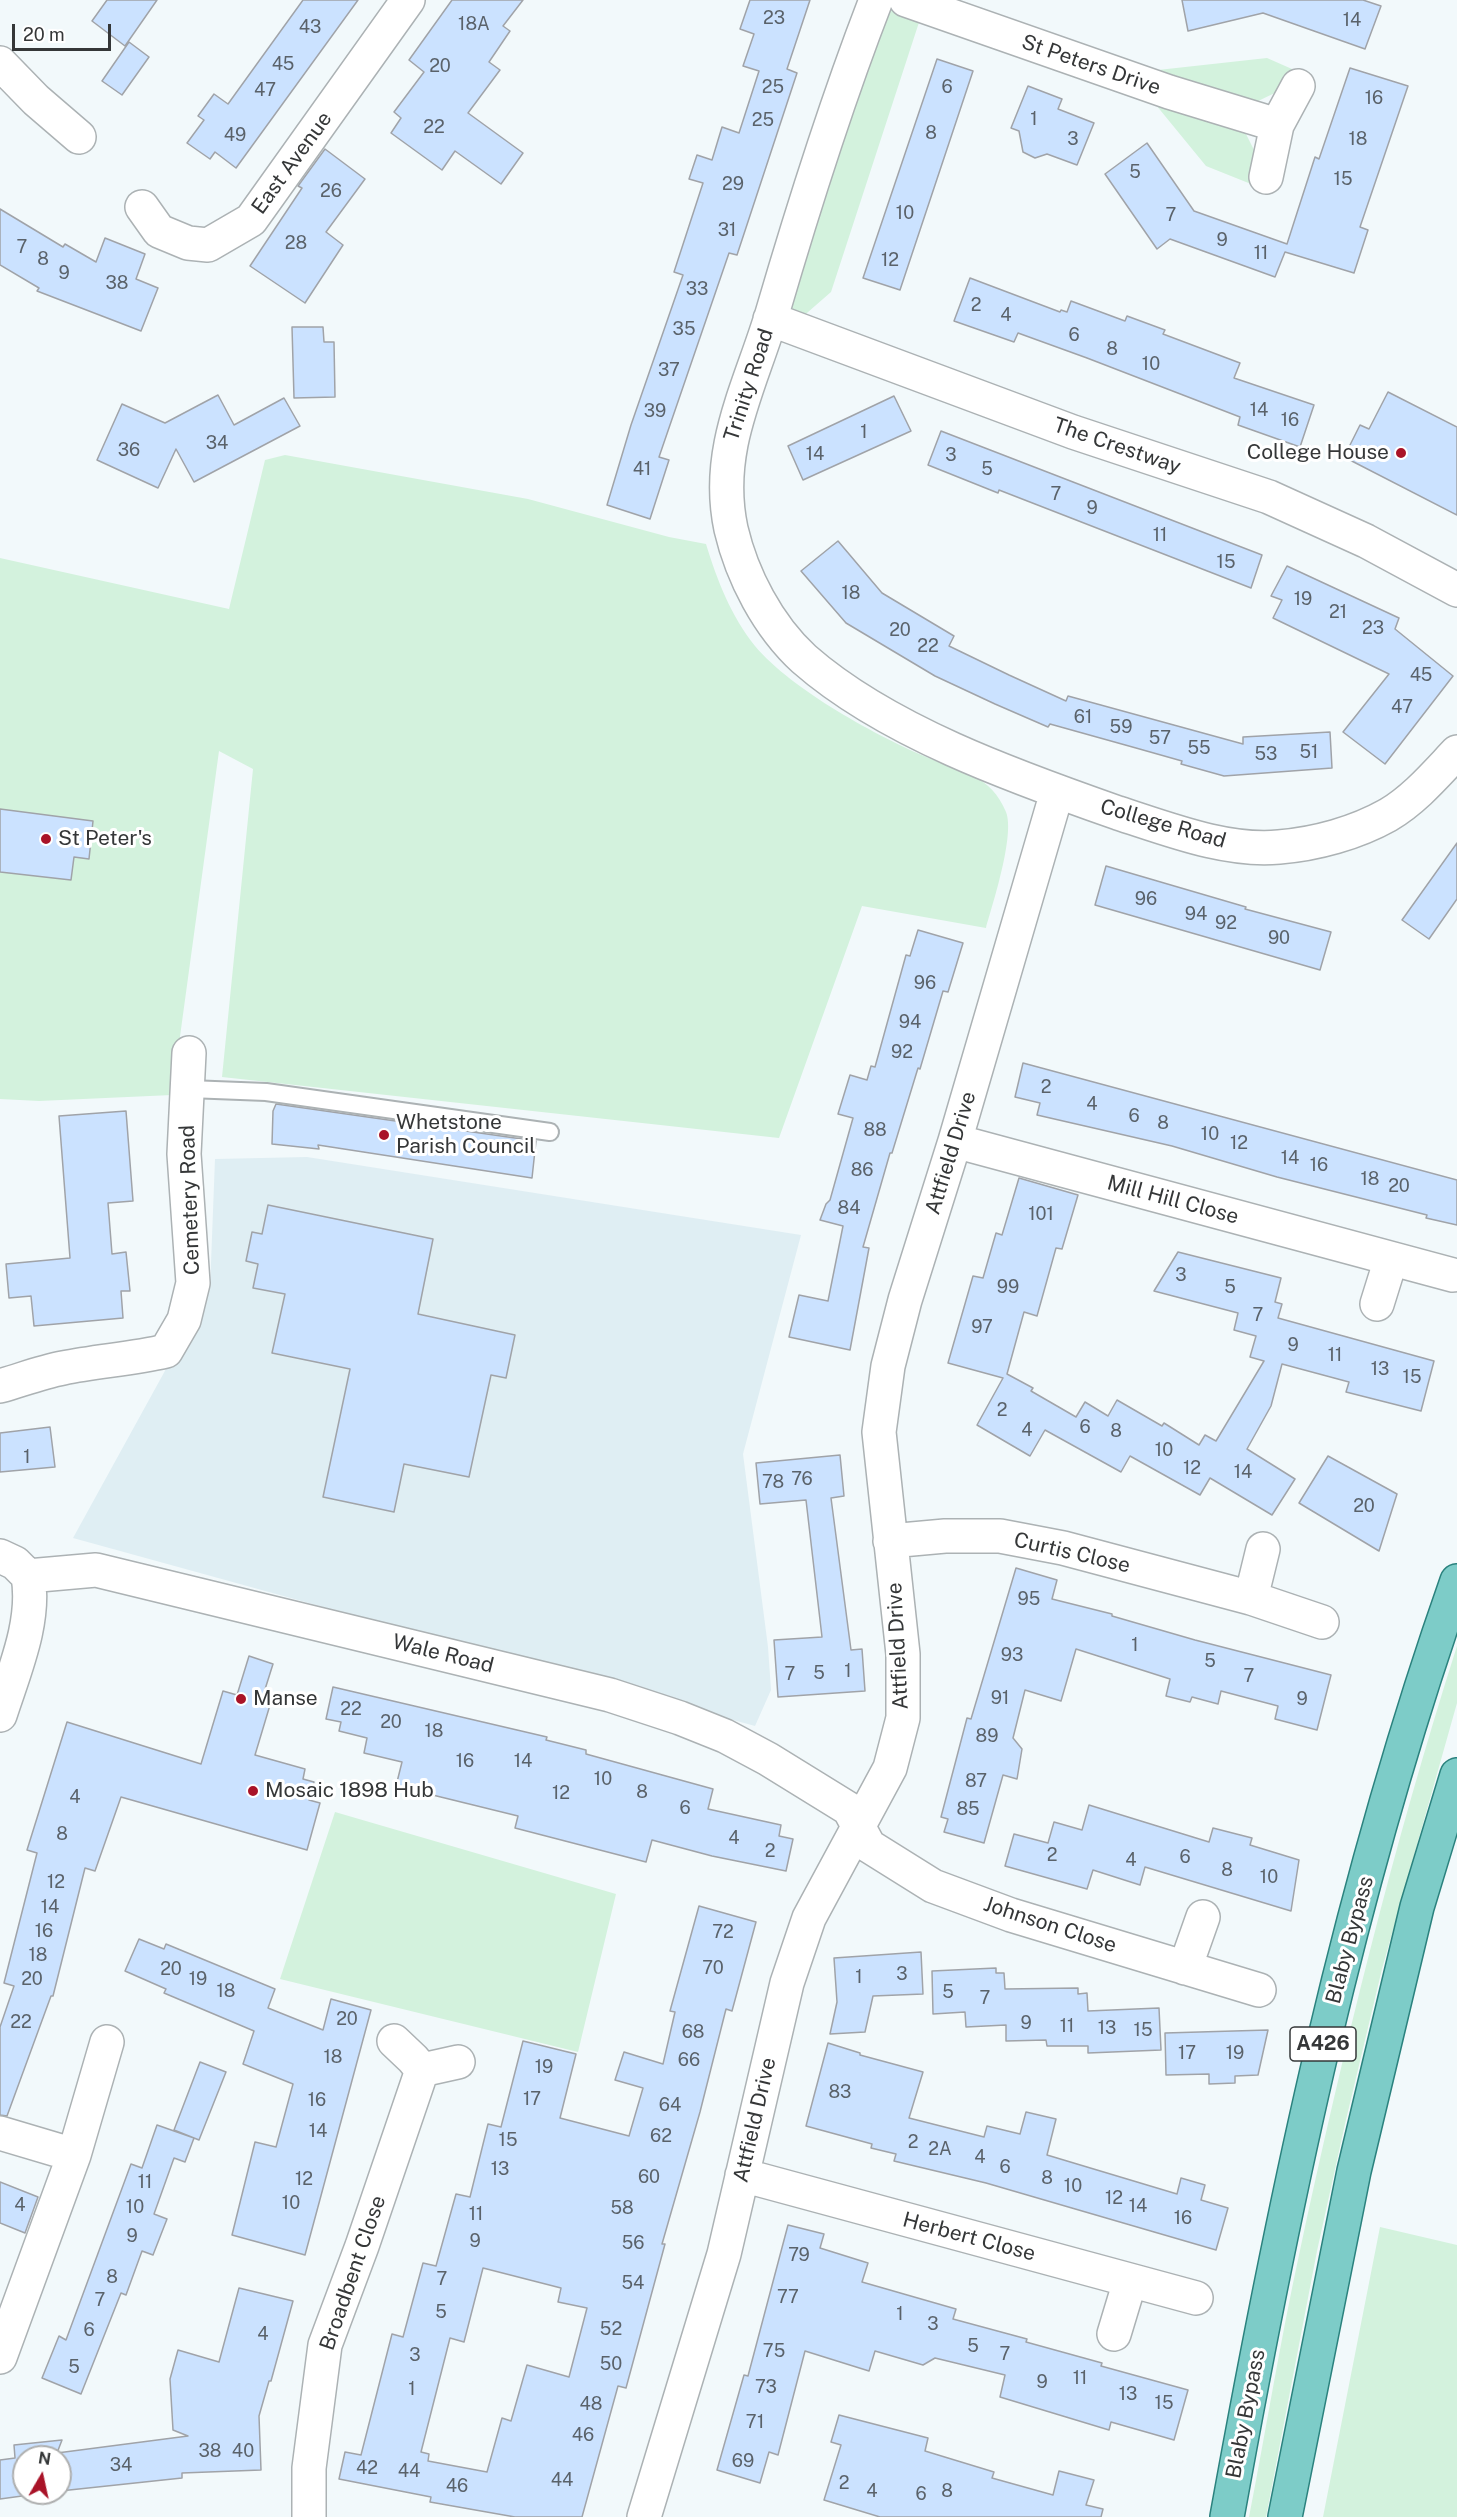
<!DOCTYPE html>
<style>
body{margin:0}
#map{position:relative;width:1457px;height:2517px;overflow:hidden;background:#f2f9fb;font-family:"Public Sans",sans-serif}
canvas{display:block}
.north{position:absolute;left:12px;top:2445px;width:60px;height:60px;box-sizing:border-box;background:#fff;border:2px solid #aeafaf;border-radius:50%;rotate:9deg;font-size:16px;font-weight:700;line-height:24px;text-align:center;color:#353738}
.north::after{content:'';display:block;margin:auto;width:21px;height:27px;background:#a91328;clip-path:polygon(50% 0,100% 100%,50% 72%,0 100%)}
.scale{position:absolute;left:12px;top:24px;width:99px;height:27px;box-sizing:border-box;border:3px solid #353738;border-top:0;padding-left:8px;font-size:18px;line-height:21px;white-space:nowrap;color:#353738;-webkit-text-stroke:4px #fff;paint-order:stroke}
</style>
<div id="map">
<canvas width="1457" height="2517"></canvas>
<div class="north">N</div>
<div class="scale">20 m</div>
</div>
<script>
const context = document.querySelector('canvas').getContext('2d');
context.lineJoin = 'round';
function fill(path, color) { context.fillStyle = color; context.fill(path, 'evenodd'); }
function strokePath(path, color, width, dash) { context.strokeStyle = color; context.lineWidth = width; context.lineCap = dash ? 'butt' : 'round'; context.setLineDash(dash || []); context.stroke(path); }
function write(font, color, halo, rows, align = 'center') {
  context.font = font + ' "Public Sans",sans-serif'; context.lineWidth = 6; context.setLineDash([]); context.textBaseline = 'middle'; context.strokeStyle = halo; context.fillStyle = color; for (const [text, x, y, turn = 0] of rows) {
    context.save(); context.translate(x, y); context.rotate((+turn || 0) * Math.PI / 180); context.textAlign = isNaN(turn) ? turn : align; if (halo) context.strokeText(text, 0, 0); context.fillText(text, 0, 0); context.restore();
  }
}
fill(new Path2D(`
 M307,1157L801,1235L743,1454L768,1647L771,1690L755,1726L73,1538L210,1289L215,1159Z`), '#dfeef3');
fill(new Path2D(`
 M876,0L924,7L831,292L792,326L784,271Z
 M1267,58L1292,69L1285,88L1252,104L1158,70Z
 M1147,94L1229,118L1246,134L1254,150L1257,165L1251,184L1206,166Z
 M285,455L528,499L669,537L706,544C717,580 731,616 755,646C792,690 878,737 931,759C962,772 991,775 1006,812C1015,835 993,903 986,928L862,906L779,1138L222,1077L253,769L219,751L172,1095L39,1101L0,1099V558L229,609L265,460Z
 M1457,1646V1703L1382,1969L1345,2124L1317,2251L1266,2517H1249C1266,2430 1280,2342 1299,2255C1343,2050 1393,1846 1457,1646Z
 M335,1812L616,1894L578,2052L280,1979Z
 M1380,2227L1457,2245V2517H1323Z`), '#d3f2dd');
const building = new Path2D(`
 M107,0H157L125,46L92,21Z
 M303,0H358L236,168L215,152L210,159L187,143L204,120L198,116L214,94L228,104Z
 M452,0H523L503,26L510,31L489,62L500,70L468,113L523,153L501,184L455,151L442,170L391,133L401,118L394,112L424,72L409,60Z
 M750,0H810L787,69L797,73L737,255L729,253L659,457L669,460L650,519L607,505L631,425L683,275L674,272L703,183L689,179L697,155L712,160L722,127L739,133L759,71L743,66L754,34L740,29Z
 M1182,0H1363L1381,6L1365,49L1263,13L1188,31Z
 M129,42L149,57L122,95L102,81Z
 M937,59L973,71L900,290L863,278Z
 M1350,68L1408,86L1360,227L1368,230L1354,273L1285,252L1275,277L1170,239L1157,249L1105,174L1147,143L1194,211L1287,244L1315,157L1319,159Z
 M1028,86L1062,99L1058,109L1094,123L1077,165L1047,154L1035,158L1023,152L1019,131L1011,128Z
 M325,149L365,179L326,232L343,245L305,303L250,266L302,188L298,186Z
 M0,209L63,247L65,244L96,262L105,238L145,254L136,279L158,288L141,331L37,291L39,288L0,265Z
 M970,278L1060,312L1061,310L1067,312L1071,301L1125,321L1127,316L1165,330L1163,334L1240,363L1234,378L1314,405L1300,447L1238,425L1240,417L1087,358L1018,333L1014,342L954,321Z
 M292,327H323L324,342H334L335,397L294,398Z
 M1388,392L1457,427V515L1344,457L1360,425L1369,429Z
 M218,395L234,425L284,398L300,426L194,482L176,449L158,488L97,460L122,404L165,423Z
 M894,396L911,431L803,480L788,446Z
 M941,431L1262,555L1251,588L999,490L998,493L928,465Z
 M838,541L882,593L954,636L949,646L1009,675L1066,701L1068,696L1243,744V737L1330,732L1332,768L1224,776L1181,764L1182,761L1136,748L1050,724L1048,727L995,704L935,676L846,623L801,571Z
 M1287,566L1399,618L1395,629L1453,676L1385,764L1343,732L1389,674L1273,618L1282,600L1271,596Z
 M0,809L93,821L89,859L74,857L71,880L0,872Z
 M1457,843V899L1429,939L1402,920Z
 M1106,866L1246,907L1245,909L1331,932L1320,970L1095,905Z
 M918,930L963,943L948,992L943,991L920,1069L918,1068L892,1153H890L863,1247L869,1248L850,1350L789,1337L799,1295L828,1301L843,1226L820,1220L826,1204L830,1200L853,1118L838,1114L850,1075L867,1080L871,1066L875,1067L906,955L910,956Z
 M1023,1063L1457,1180V1225L1426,1218L1427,1215L1277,1177L1172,1146L1037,1115L1040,1103L1015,1097Z
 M276,1104L536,1141L532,1178L318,1145L319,1149L272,1144L273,1111Z
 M126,1111L133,1201L108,1203L112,1254L126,1252L130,1291H121L123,1318L34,1326L31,1296L9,1298L6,1264L70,1258L59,1116Z
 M1019,1178L1078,1195L1062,1249L1056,1248L1037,1316L1024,1312L1007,1374L1033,1388L1031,1391L1076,1417L1085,1402L1108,1416L1117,1400L1162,1426L1164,1423L1199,1445L1205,1435L1216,1441L1264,1361L1250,1357L1256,1336L1234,1330L1238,1313L1154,1291L1178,1252L1281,1278L1275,1302L1282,1304L1278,1318L1434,1361L1421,1411L1346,1392L1349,1382L1282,1364L1271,1406L1247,1449L1295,1479L1272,1515L1210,1478L1200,1495L1130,1456L1121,1472L1045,1430L1030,1456L977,1425L1003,1378L948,1363L973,1276L983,1278L996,1233L1002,1235Z
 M268,1205L433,1239L418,1314L515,1335L506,1378L491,1375L469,1477L404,1464L394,1512L323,1497L350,1369L272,1353L285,1294L253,1288L258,1264L246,1261L252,1232L262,1234Z
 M50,1427L55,1467L0,1472V1433Z
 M840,1455L844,1496L831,1498L851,1650L862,1649L865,1691L778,1697L774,1640L822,1637L806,1500L760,1504L756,1463Z
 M1328,1456L1397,1494L1379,1551L1299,1503Z
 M1016,1568L1057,1580L1052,1599L1112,1614V1616L1195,1640L1331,1675L1317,1730L1275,1719L1278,1706L1221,1691L1218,1704L1192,1697L1190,1702L1166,1696L1170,1679L1076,1649L1061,1701L1025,1690L1013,1738L1022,1749L1017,1779L1003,1775L984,1843L944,1832L948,1819L941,1817L956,1760L967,1718L971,1719Z
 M249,1656L273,1664L261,1702L270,1705L255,1755L305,1769L303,1779L314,1782L309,1800L320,1803L307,1850L121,1797L95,1871L85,1868L53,1996H51L7,2116L0,2115V2027L14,1986L4,1983L37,1853L27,1850L67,1722L201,1764L223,1691L237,1695Z
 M333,1687L547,1737L546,1740L586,1750V1754L713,1789L708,1809L781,1825L779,1836L793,1839L786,1871L712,1856L652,1840L646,1862L515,1828L518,1816L396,1786L402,1762L364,1753L367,1738L339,1731L341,1722L326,1719Z
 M1089,1805L1209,1842L1213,1828L1252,1838L1250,1845L1299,1860L1291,1911L1145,1867L1140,1885L1093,1870L1087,1889L1005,1866L1014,1834L1048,1843L1054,1822L1082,1830Z
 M699,1906L756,1922L732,2011L726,2009L700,2112L662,2244H665L626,2388L618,2386L582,2517H515L430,2502L431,2497L339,2479L345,2452L361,2455L392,2334L403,2337L423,2263L436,2266L456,2194L470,2197L488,2124L501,2127L523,2041L576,2054L560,2118L629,2136L643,2088L615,2080L624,2052L663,2064L675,2012L670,2011ZM483,2268L561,2288L558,2302L587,2308L569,2377L527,2365L511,2421L502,2418L487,2472L428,2461L429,2454L421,2452L450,2338L464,2342Z
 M139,1939L164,1949L166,1944L275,1989L268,2008L323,2030L331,1999L371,2010L305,2255L232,2235L255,2142L276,2147L293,2084L243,2064L254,2031L164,1993L166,1989L125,1971Z
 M921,1952L923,1994L873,1996L865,2032L830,2034L837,2002L834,1958Z
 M996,1968V1973H1004L1005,1989L1078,1988V1994L1087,1993L1088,2011L1159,2008L1161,2050L1088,2053V2046H1047L1046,2040L1006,2041V2025L966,2027L965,2012L933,2014L932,1971Z
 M1268,2030L1258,2075L1235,2076V2083L1209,2084V2074L1166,2075L1165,2033Z
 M828,2043L860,2053V2055L923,2072L909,2118L984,2137L987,2126L1020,2134L1026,2112L1056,2119L1047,2155L1177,2194L1181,2178L1205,2185L1201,2200L1228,2208L1216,2250L986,2183L894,2161L896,2154L871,2148L872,2144L806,2126Z
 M200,2062L226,2072L199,2140L174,2130Z
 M157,2125L194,2138L185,2162L174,2158L154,2214L167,2219L153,2255L142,2251L126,2295L121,2293L81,2394L42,2378L59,2336L66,2340L131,2164L142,2168Z
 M0,2182L38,2197L25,2233L0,2223Z
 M788,2225L824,2234L820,2248L868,2263L862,2282L956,2309L953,2319L1027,2339L1026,2342L1102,2363L1101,2366L1188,2390L1174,2440L1111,2422L1109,2430L1000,2397L1005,2375L935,2358L923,2365L875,2351L869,2371L805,2351L778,2455L769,2452L760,2483L717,2470L744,2375L748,2376Z
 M239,2288L293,2301L271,2381H269L259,2416L261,2470L182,2473V2478L60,2491V2457H24V2493H44L0,2499V2460L15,2458L14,2445L62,2440L57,2453L188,2436L173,2430L170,2379L178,2350L219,2362Z
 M839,2415L928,2438L925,2451L994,2472L992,2478L1053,2495L1059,2471L1094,2480L1086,2505L1103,2509L1101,2517H880L824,2500L841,2445L831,2442Z`);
fill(building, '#cbe2ff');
strokePath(building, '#a0a3a8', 1.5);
const lane = new Path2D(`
 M189,1089L266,1092L550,1132`);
const street = new Path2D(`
 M876,0C836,103 803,208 772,314C750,387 714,450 731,529C742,576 768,626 804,659C886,731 1015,777 1118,813C1168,829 1226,852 1279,847C1316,844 1356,833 1388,815C1415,799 1436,774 1457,752
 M906,0L1169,92L1277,125L1298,86
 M0,63L36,100L79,137
 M1266,177L1277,125
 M142,207L159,231L188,243L208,245L251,220L408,0
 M770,319L1073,432L1269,497L1366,541L1457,590
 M955,1141L1453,1275
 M1377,1304L1391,1259
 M0,1386C21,1380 42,1372 63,1368C97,1361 132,1359 166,1351L184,1320L193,1283L184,1154L189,1053
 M890,1541L945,1536H1000L1063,1548L1251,1598L1322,1622
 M0,1556L15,1563L28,1576L96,1570L610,1695L680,1718L725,1736L768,1759L849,1809L869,1846L933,1886L1011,1915L1259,1990
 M1251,1598L1263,1549
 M0,1715C14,1671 36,1622 28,1576
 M1185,1968L1203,1917
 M422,2070L458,2062
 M0,2133L74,2155
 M742,2175L1196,2298
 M1114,2334L1130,2281
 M0,2357L74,2155L107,2042
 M309,2517V2468L325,2345L362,2246L422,2070L413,2059L394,2041
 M644,2517L724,2254L787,1983L809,1918L890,1768L903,1718V1654L879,1432L888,1366L905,1300L955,1141L1057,792`);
const primary = new Path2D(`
 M1227,2517C1284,2201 1350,1884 1457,1581
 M1285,2517L1354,2171L1417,1907L1457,1775`);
strokePath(lane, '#acb2b4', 20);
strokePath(street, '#acb2b4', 36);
strokePath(primary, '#2b827e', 36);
strokePath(lane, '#fff', 16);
strokePath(street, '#fff', 33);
strokePath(primary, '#7dccc8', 33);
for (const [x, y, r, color] of [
 [1401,453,6,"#a91328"],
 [46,839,6,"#a91328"],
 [384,1135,6,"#a91328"],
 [241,1699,6,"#a91328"],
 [253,1791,6,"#a91328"]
]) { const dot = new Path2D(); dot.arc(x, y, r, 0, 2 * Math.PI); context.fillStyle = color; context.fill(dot); strokePath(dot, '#fff', 2); }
write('18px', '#5a626a', null, [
 ["23",774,18],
 ["14",1352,20],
 ["18A",474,24],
 ["43",310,27],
 ["45",283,64],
 ["20",440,66],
 ["25",773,87],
 ["6",947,87],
 ["47",265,90],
 ["16",1374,98],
 ["1",1034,119],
 ["25",763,120],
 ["22",434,127],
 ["8",931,133],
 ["49",235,135],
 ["3",1073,139],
 ["18",1358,139],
 ["5",1135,172],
 ["15",1343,179],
 ["29",733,184],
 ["26",331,191],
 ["10",905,213],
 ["7",1171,215],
 ["31",727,230],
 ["9",1222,240],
 ["28",296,243],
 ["7",22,247],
 ["11",1261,253],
 ["8",43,259],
 ["12",890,260],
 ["9",64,273],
 ["38",117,283],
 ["33",697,289],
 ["2",976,305],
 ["4",1006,315],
 ["35",684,329],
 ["6",1074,335],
 ["8",1112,349],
 ["10",1151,364],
 ["37",669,370],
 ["14",1259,410],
 ["39",655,411],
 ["16",1290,420],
 ["1",864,432],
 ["34",217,443],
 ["36",129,450],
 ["14",815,454],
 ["3",951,455],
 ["41",642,469],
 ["5",987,469],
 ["7",1056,494],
 ["9",1092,508],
 ["11",1160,535],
 ["15",1226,562],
 ["18",851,593],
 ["19",1303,599],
 ["21",1338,612],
 ["23",1373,628],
 ["20",900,630],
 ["22",928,646],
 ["45",1421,675],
 ["47",1402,707],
 ["61",1083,717],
 ["59",1121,727],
 ["57",1160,738],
 ["55",1199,748],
 ["51",1309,752],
 ["53",1266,754],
 ["96",1146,899],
 ["94",1196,914],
 ["92",1226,923],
 ["90",1279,938],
 ["96",925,983],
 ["94",910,1022],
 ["92",902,1052],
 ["2",1046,1087],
 ["4",1092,1104],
 ["6",1134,1116],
 ["8",1163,1123],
 ["88",875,1130],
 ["10",1210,1134],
 ["12",1239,1143],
 ["14",1290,1158],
 ["16",1319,1165],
 ["86",862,1170],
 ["18",1370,1179],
 ["20",1399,1186],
 ["84",849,1208],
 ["101",1041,1214],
 ["3",1181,1275],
 ["99",1008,1287],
 ["5",1230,1287],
 ["7",1258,1315],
 ["97",982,1327],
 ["9",1293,1345],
 ["11",1335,1355],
 ["13",1380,1369],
 ["15",1412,1377],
 ["2",1002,1410],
 ["6",1085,1427],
 ["4",1027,1430],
 ["8",1116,1431],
 ["10",1164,1450],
 ["1",27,1457],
 ["12",1192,1468],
 ["14",1243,1472],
 ["76",802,1479],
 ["78",773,1482],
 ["20",1364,1506],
 ["95",1029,1599],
 ["1",1135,1645],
 ["93",1012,1655],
 ["5",1210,1661],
 ["1",848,1671],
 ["5",819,1673],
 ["7",790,1674],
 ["7",1249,1676],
 ["91",1000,1698],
 ["9",1302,1699],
 ["22",351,1709],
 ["20",391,1722],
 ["18",434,1731],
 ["89",987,1736],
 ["16",465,1761],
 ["14",523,1761],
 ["10",603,1779],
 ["87",976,1781],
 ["8",642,1792],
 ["12",561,1793],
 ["4",75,1797],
 ["6",685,1808],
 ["85",968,1809],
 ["8",62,1834],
 ["4",734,1838],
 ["2",770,1851],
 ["2",1052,1855],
 ["6",1185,1857],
 ["4",1131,1860],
 ["8",1227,1870],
 ["10",1269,1877],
 ["12",56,1882],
 ["14",50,1907],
 ["16",44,1931],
 ["72",723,1932],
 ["18",38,1955],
 ["70",713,1968],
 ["20",171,1969],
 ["3",902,1974],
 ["1",859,1977],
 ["20",32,1979],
 ["19",198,1979],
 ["18",226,1991],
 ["5",948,1992],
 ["7",985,1998],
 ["20",347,2019],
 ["22",21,2022],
 ["9",1026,2023],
 ["11",1067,2026],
 ["13",1107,2028],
 ["15",1143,2030],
 ["68",693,2032],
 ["17",1187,2053],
 ["19",1235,2053],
 ["18",333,2057],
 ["66",689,2060],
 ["19",544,2067],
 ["83",840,2092],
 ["17",532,2099],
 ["16",317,2100],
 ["64",670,2105],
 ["14",318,2131],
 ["62",661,2136],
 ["15",508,2140],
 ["2",913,2142],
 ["2A",940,2149],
 ["4",980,2157],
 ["6",1005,2167],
 ["13",500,2169],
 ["60",649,2177],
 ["8",1047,2178],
 ["12",304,2179],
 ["11",145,2182],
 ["10",1073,2186],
 ["12",1114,2198],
 ["10",291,2203],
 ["4",20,2205],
 ["14",1138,2206],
 ["10",135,2207],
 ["58",622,2208],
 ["11",476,2214],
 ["16",1183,2218],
 ["9",132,2236],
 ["9",475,2241],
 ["56",633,2243],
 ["79",799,2255],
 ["8",112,2277],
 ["7",442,2279],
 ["54",633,2283],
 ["77",788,2297],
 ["7",100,2300],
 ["5",441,2312],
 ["1",900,2314],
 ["3",933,2324],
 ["52",611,2329],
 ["6",89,2330],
 ["4",263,2334],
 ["5",973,2346],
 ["75",774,2351],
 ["7",1005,2354],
 ["3",415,2355],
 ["50",611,2364],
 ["5",74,2367],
 ["11",1080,2378],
 ["9",1042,2382],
 ["73",766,2387],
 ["1",412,2389],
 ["13",1128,2394],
 ["15",1164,2403],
 ["48",591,2404],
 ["71",755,2422],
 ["46",583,2435],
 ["38",210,2451],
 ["40",243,2451],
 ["69",743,2461],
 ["34",121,2465],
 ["42",367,2468],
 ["44",409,2471],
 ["44",562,2480],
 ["2",844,2483],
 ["46",457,2486],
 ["4",872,2491],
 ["8",947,2491],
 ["6",921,2494]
]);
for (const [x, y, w] of [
 [1323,2044,66]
]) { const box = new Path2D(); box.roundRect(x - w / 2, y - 17, w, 34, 4.5); context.fillStyle = '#fff'; context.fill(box); strokePath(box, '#353738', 1.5); }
write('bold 20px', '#353738', null, [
 ["A426",1323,2044]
]);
write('21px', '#353738', '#fff', [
 ["St Peters Drive",1091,65,19],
 ["East Avenue",292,163,-54],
 ["Trinity Road",749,385,-72],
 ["The Crestway",1117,446,19],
 ["College Road",1163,824,16],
 ["Attfield Drive",951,1153,-73],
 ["Cemetery Road",190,1200,-92],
 ["Mill Hill Close",1173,1200,15],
 ["Curtis Close",1072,1553,13],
 ["Attfield Drive",898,1646,-93],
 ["Wale Road",443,1654,14],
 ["Johnson Close",1050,1925,18],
 ["Blaby Bypass",1350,1940,-75],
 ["Attfield Drive",755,2120,-77],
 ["Herbert Close",969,2237,15],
 ["Broadbent Close",353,2273,-71],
 ["Blaby Bypass",1246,2414,-79]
]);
write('21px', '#353738', '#fff', [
 ["College House",1389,453,"right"],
 ["St Peter's",58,839],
 ["Whetstone",396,1123],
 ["Parish Council",396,1147],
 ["Manse",253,1699],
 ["Mosaic 1898 Hub",265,1791]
], 'left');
</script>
